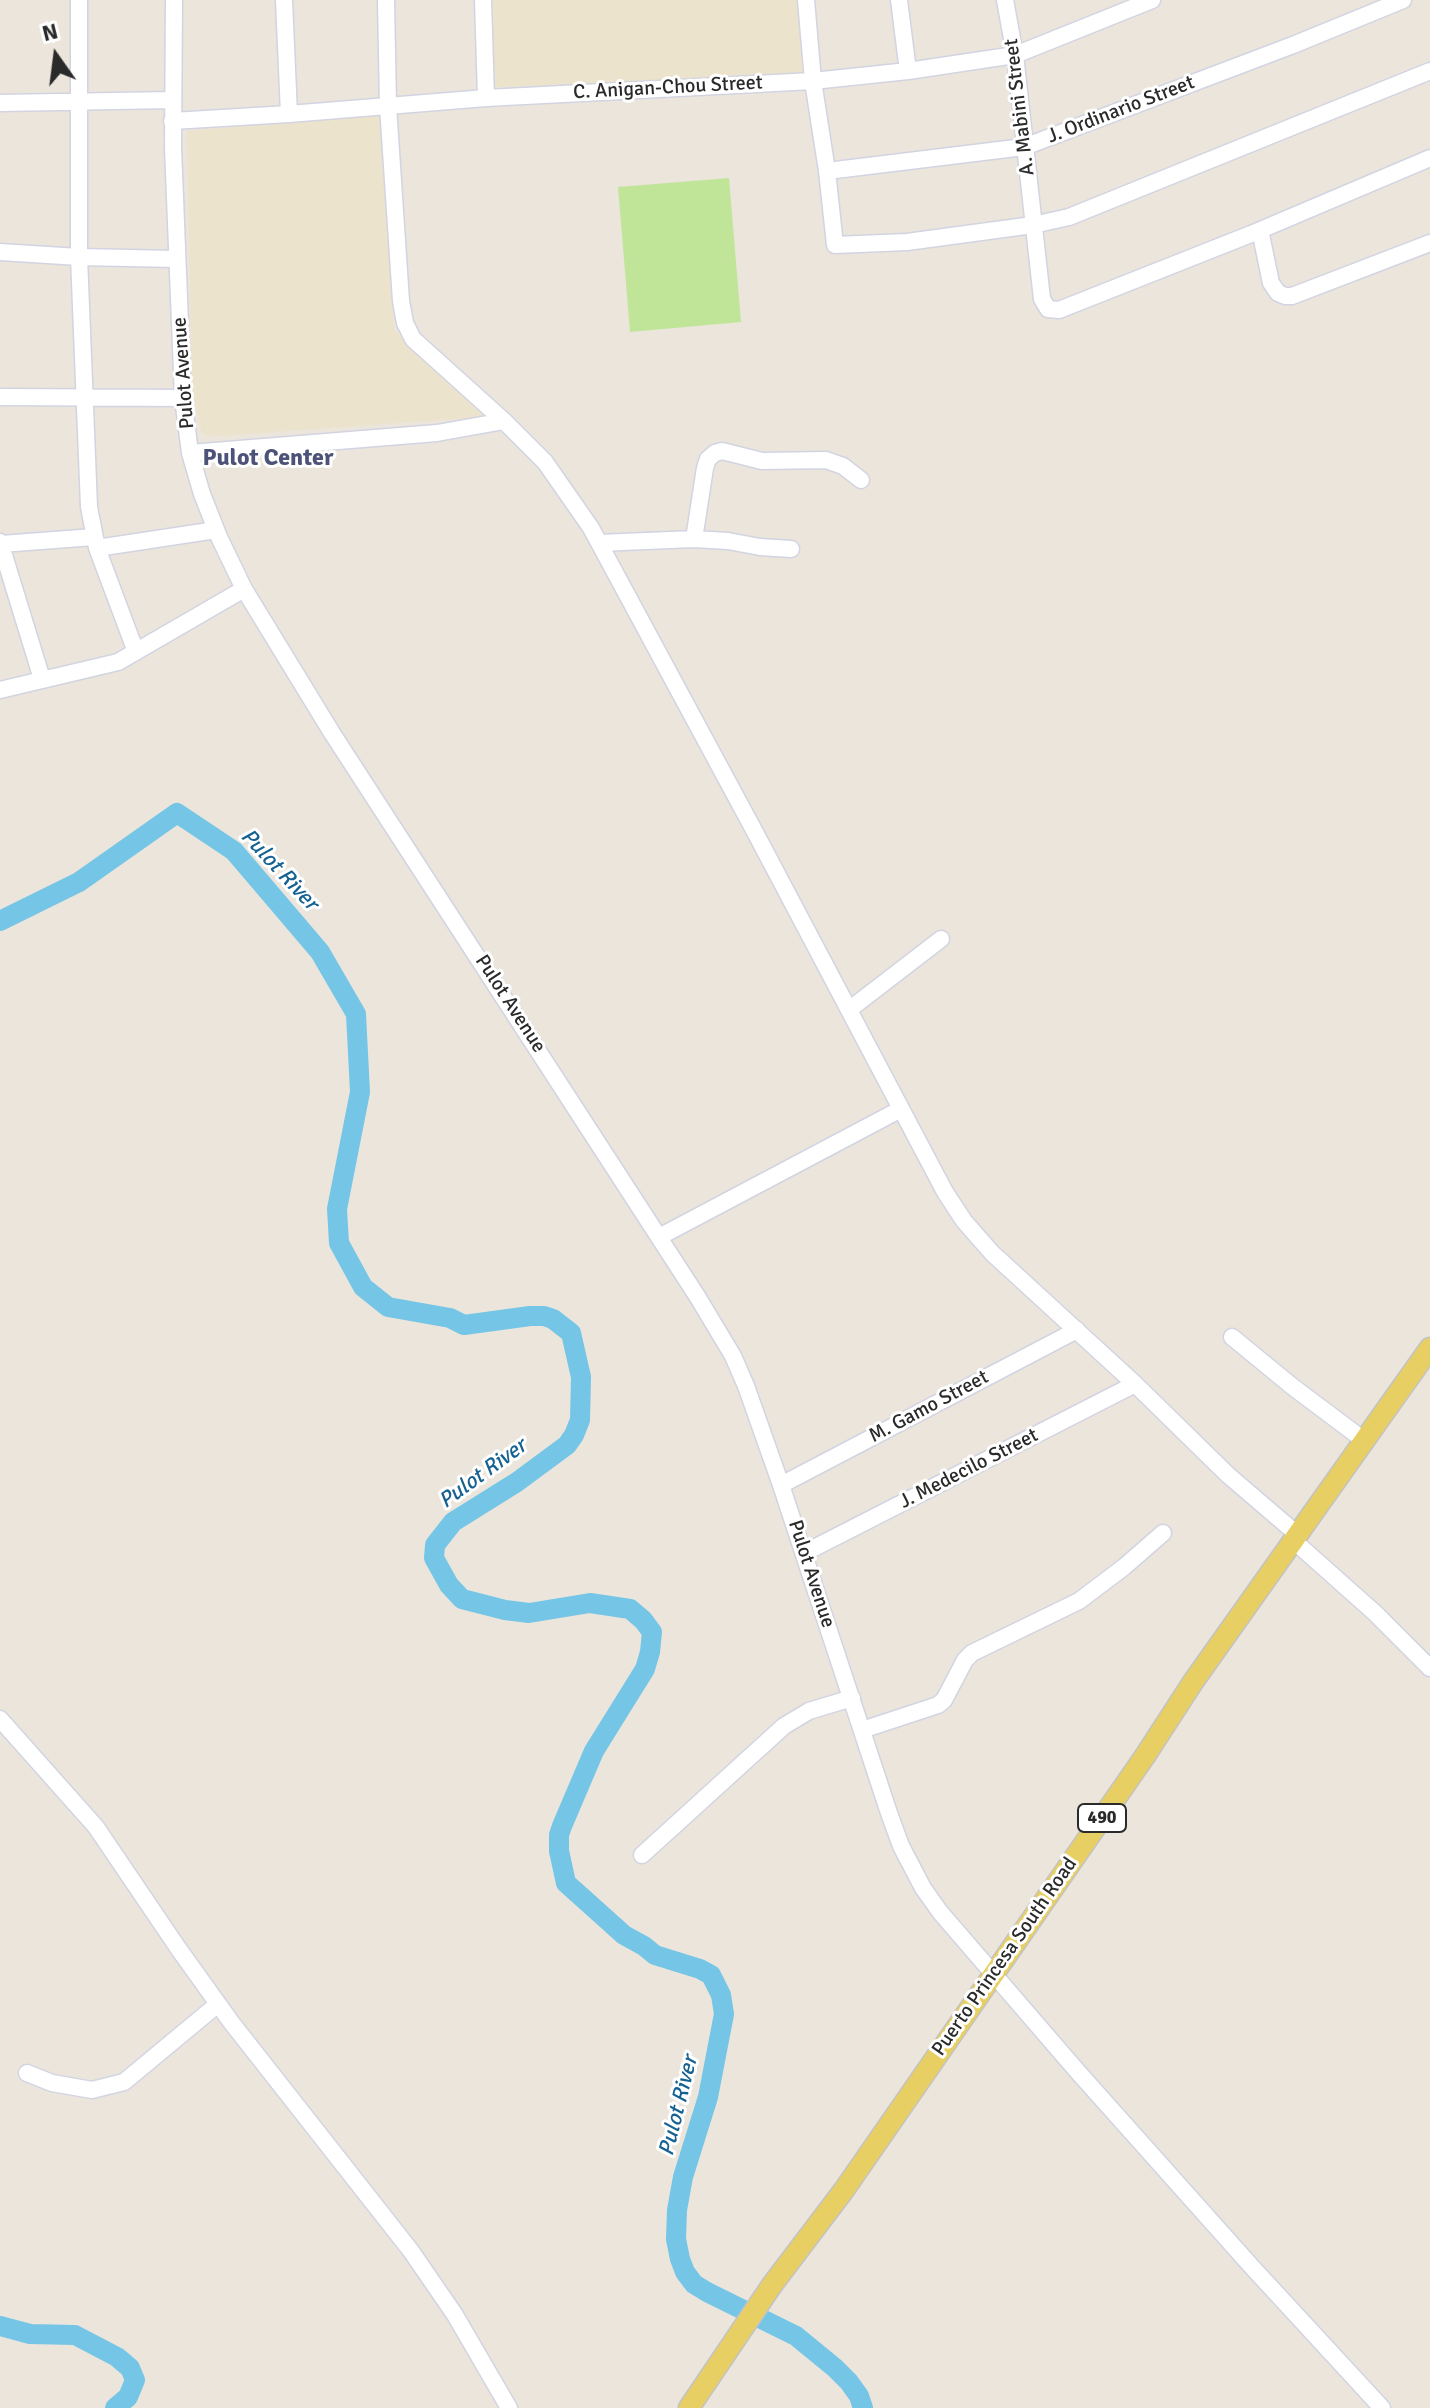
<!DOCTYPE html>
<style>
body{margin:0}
#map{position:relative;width:1430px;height:2408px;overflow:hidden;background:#ebe5dc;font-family:Signika,sans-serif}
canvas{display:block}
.north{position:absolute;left:16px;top:16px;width:80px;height:80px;-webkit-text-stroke:6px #fff;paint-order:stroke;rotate:346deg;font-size:22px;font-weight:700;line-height:32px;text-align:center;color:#2a2a2a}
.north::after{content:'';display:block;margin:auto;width:28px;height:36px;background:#2a2a2a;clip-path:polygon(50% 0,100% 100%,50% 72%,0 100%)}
</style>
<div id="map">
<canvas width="1430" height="2408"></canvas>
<div class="north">N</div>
</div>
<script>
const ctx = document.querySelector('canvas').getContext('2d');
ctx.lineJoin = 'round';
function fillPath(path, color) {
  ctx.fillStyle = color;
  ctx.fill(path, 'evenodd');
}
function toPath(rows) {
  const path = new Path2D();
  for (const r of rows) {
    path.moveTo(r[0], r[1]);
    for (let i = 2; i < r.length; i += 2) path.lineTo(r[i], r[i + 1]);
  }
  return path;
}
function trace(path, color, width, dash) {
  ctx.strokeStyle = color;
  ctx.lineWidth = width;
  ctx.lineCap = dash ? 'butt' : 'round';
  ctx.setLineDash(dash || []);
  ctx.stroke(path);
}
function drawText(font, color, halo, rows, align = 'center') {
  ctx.font = font + ' Signika,sans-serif';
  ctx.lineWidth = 6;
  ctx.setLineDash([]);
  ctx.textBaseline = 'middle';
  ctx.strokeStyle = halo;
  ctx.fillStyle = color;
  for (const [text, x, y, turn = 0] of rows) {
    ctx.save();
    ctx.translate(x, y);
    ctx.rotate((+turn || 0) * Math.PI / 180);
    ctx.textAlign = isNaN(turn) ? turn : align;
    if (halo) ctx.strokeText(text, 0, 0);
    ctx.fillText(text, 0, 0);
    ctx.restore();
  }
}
const education = toPath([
 [491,0,797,0,803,76,495,87],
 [381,114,394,330,453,389,490,411,482,417,219,436,202,434,192,390,187,131]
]);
const pitch = toPath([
 [729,178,741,322,630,332,618,187]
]);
const river = toPath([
 [0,921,79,882,177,813,234,851,320,952,356,1014,360,1092,337,1209,339,1243,363,1287,388,1307,450,1318,464,1325,530,1316,544,1316,553,1319,571,1333,581,1377,580,1420,574,1435,567,1445,517,1482,453,1522,435,1545,434,1558,449,1585,462,1599,505,1610,529,1613,590,1603,630,1609,643,1620,652,1632,650,1652,645,1669,594,1751,562,1826,559,1835,559,1851,566,1883,624,1935,644,1946,655,1955,700,1969,711,1975,721,1995,724,2014,708,2097,683,2177,677,2210,676,2239,680,2259,685,2272,694,2284,707,2292,796,2336,835,2368,849,2382,859,2396,863,2408],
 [0,2326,30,2334,75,2335,117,2357,130,2368,135,2380,128,2397,115,2408]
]);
const minor = toPath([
 [79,0,79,257,89,507,97,548,136,652],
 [174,0,173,148,183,398,190,453,202,494,219,537,244,589,332,733,697,1296,733,1356,746,1386,781,1485,889,1813,901,1846,923,1888,940,1912,1078,2072,1252,2267,1382,2408],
 [284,0,289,114],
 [386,0,388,106,401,301,405,323,413,339,504,421,545,462,591,528,756,834,945,1192,964,1221,992,1253,1135,1384,1228,1475,1298,1535],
 [483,0,486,98],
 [806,0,813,81,827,171,835,245,907,242,1033,225,1069,217,1430,71],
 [899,0,908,71],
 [1005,0,1015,55,1042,299,1048,309,1059,310,1251,234,1430,158],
 [0,103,172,100],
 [172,121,289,114,486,98,813,81,908,71,1015,55,1152,0],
 [827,171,1024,147,1293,45,1403,0],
 [1260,230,1271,283,1278,293,1285,296,1292,296,1430,243],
 [0,252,79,257,177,259],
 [0,397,183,398],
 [190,453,437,433,504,421],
 [694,539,705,468,708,459,715,453,722,451,762,461,826,460,843,466,861,480],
 [0,542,42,679],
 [599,543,694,539,728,541,760,547,791,549],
 [1,544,94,537],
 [97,548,216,530],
 [0,690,118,662,244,589],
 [850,1009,941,939],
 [659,1237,901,1109],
 [1232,1337,1293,1387,1365,1441],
 [781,1485,1077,1330],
 [1294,1541,1375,1613,1430,1668],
 [804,1553,1135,1384],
 [0,1719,96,1827,178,1948,231,2022,411,2251,455,2315,509,2408],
 [862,1730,938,1705,944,1700,965,1660,972,1653,1079,1601,1124,1567,1163,1533],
 [642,1855,784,1726,809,1711,852,1698],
 [27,2073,52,2083,92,2090,124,2082,218,2004]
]);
const major = toPath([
 [689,2408,772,2285,844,2190,1145,1756,1193,1682,1430,1348]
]);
const shields = [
 [1102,1818,48]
];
const shieldNames = [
 ["490",1102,1818]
];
const streetNames = [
 ["C. Anigan-Chou Street",668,88,-3],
 ["A. Mabini Street",1020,107,-97],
 ["J. Ordinario Street",1121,110,-21],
 ["Pulot Avenue",184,373,-94],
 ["Pulot Avenue",510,1004,57],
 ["M. Gamo Street",929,1407,-28],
 ["J. Medecilo Street",969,1469,-27],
 ["Pulot Avenue",811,1574,72],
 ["Puerto Princesa South Road",1005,1957,-55]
];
const waterNames = [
 ["Pulot River",279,870,47],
 ["Pulot River",483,1474,-36],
 ["Pulot River",679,2106,-76]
];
const quarterNames = [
 ["Pulot Center",268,459]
];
fillPath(education, '#ece3cc');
fillPath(pitch, '#c1e598');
trace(river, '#75c5e7', 20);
trace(minor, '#d2d4e2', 19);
trace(major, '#c3c3c3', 23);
trace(minor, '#fff', 16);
trace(major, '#e8cf64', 20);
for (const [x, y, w] of shields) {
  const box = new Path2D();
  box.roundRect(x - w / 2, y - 14, w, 28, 6);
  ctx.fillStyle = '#fff';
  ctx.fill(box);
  trace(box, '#2a2a2a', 2);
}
drawText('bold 18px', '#2a2a2a', null, shieldNames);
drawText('20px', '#2a2a2a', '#fff', streetNames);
drawText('italic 22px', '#156292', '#fff', waterNames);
drawText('bold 24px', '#4d5378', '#fff', quarterNames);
</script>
